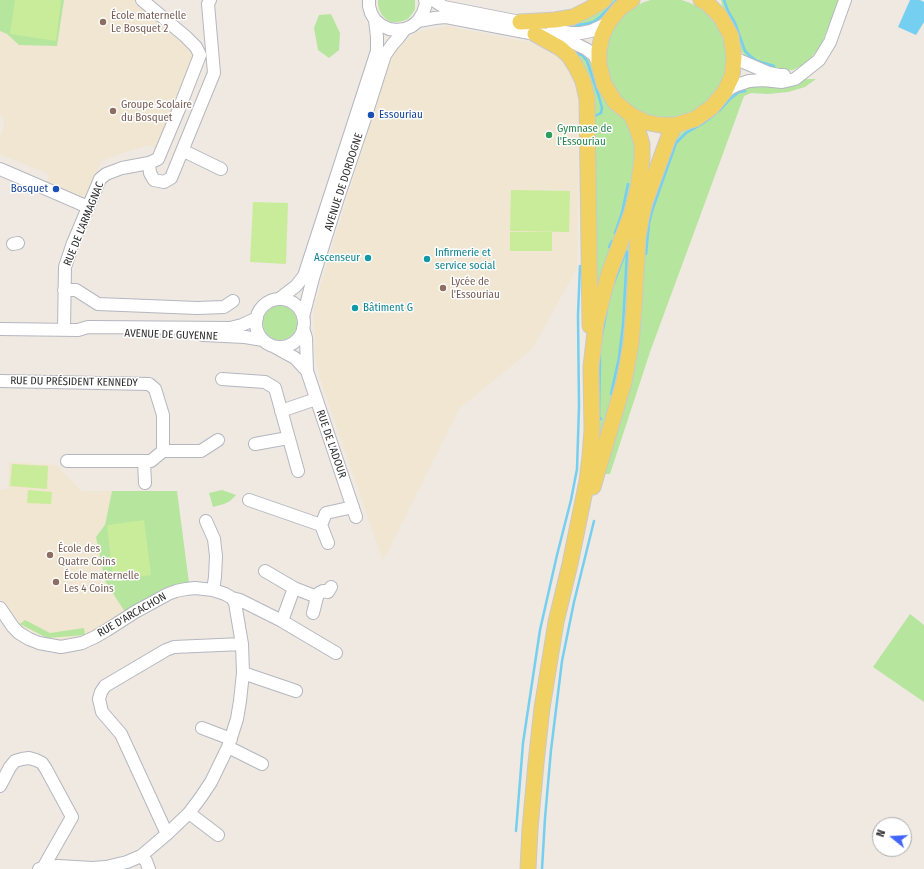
<!DOCTYPE html>
<meta charset="utf-8">
<style>
body{margin:0}
#map{position:relative;width:924px;height:869px;overflow:hidden;background:#efe9e1;font-family:"Fira Sans Condensed",sans-serif}
canvas{display:block}
.north{position:absolute;left:872px;top:817px;width:40px;height:40px;box-sizing:border-box;background:#fff;border:1px solid #ababab;border-radius:50%;rotate:288deg;font-size:11px;font-weight:700;line-height:16px;text-align:center;color:#2e2e2e}
.north::after{content:'';display:block;margin:auto;width:14px;height:18px;background:#4264fb;clip-path:polygon(50% 0,100% 100%,50% 72%,0 100%)}
</style>
<div id="map">
<canvas width="924" height="869"></canvas>
<div class="north">N</div>
</div>
<script>
const ctx = document.querySelector('canvas').getContext('2d');
ctx.lineJoin = 'round';
function fillPath(path, color) {
  ctx.fillStyle = color;
  ctx.fill(path, 'evenodd');
}
function toPath(rows) {
  const path = new Path2D();
  for (const r of rows) {
    if (r.length === 3) {
      path.moveTo(r[0] + r[2], r[1]);
      path.arc(r[0], r[1], r[2], 0, 2 * Math.PI);
      continue;
    }
    path.moveTo(r[0], r[1]);
    for (let i = 2; i < r.length; i += 2) path.lineTo(r[i], r[i + 1]);
  }
  return path;
}
function trace(path, color, width, dash) {
  ctx.strokeStyle = color;
  ctx.lineWidth = width;
  ctx.lineCap = dash ? 'butt' : 'round';
  ctx.setLineDash(dash || []);
  ctx.stroke(path);
}
function drawText(font, color, halo, rows, align = 'center') {
  ctx.font = font + ' "Fira Sans Condensed",sans-serif';
  ctx.lineWidth = 3;
  ctx.setLineDash([]);
  ctx.textBaseline = 'middle';
  ctx.strokeStyle = halo;
  ctx.fillStyle = color;
  for (const [text, x, y, turn = 0] of rows) {
    ctx.save();
    ctx.translate(x, y);
    ctx.rotate((+turn || 0) * Math.PI / 180);
    ctx.textAlign = isNaN(turn) ? turn : align;
    if (halo) ctx.strokeText(text, 0, 0);
    ctx.fillText(text, 0, 0);
    ctx.restore();
  }
}
const education = toPath([
 [64,0,135,0,191,48,194,53,193,59,156,149,148,145,102,160,87,194,82,196,47,182,49,174,0,154,0,138,4,126,3,118,0,114,0,31,7,34,19,45,57,46],
 [446,26,533,43,547,48,567,66,576,81,580,101,577,268,533,348,459,409,383,561,319,375,315,355,314,307,387,68,397,47,417,32],
 [9,462,57,465,81,491,112,491,105,525,105,581,125,612,88,634,66,639,47,638,22,627,0,598,0,490,8,488]
]);
const green = toPath([
 [666,58,60],
 [0,0,64,0,57,46,19,45,7,34,0,31],
 [378,0,415,0,415,9,412,14,408,19,403,21,397,22,391,22,386,19,382,15,379,9,378,4],
 [611,0,622,0,603,19,581,29,548,25],
 [721,0,839,0,821,45,810,59,801,66,793,70,781,71,770,68,745,56,741,50,734,28,722,5],
 [331,14,340,33,339,50,329,58,318,50,314,28,319,15],
 [570,45,591,60,631,125,639,145,630,207,595,316,589,92],
 [803,79,816,79,805,87,788,92,768,94,751,93,744,96,717,170,650,352,610,474,602,474,647,217,675,138,681,133,718,111,735,92,747,85],
 [635,217,626,343,600,458,594,446,600,320],
 [280,323,17],
 [222,490,236,495,230,501,224,504,213,507,209,493],
 [112,491,177,491,189,583,164,588,125,612,105,581,96,537,105,525],
 [910,614,924,625,924,702,873,667],
 [25,620,50,633,84,628,85,635,47,638,20,624]
]);
const pitch = toPath([
 [15,0,61,0,56,41,10,34],
 [511,190,570,191,569,232,510,231],
 [253,202,288,203,286,264,250,262],
 [510,232,552,232,552,251,510,251],
 [12,464,48,466,47,489,10,486],
 [28,490,52,492,51,504,27,503],
 [144,520,151,575,113,580,107,525]
]);
const water = toPath([
 [910,0,920,0,924,2,924,22,916,35,898,27]
]);
const stream = toPath([
 [724,0,728,11,735,23,745,51,749,55,757,61,774,66],
 [576,25,585,24,593,22,600,17,617,0],
 [576,53,582,55,587,61,599,97,602,108,601,113,595,116],
 [615,233,622,213,628,184],
 [609,247,612,241],
 [646,254,649,223,653,208,676,143,686,133,702,124,720,110,730,99,739,92,745,91],
 [613,285,626,251],
 [602,335,607,309],
 [600,356,599,417,601,419],
 [611,394,619,358,623,325,627,252],
 [516,831,523,743,540,630,557,555,571,500,577,469,579,407,578,315,580,266],
 [542,869,545,818,551,750,562,661,574,602,594,521]
]);
const minor = toPath([
 [369,0,369,6,371,13,375,20,381,25,389,29,396,30,405,29,412,26,418,21,423,13,426,4,425,0],
 [433,0,444,7,520,22,527,24],
 [418,21,435,18,446,17,535,34,550,35,574,43,586,49,594,55,599,64],
 [553,30,570,33,581,33,591,31,608,23],
 [734,58,769,73,779,75,784,75],
 [725,91,737,85,749,81,763,80,782,82,795,79,819,60,830,42,845,0],
 [182,152,188,153,221,169],
 [149,163,150,173,154,180,164,182,171,178,214,73,208,4,210,0],
 [0,169,88,207],
 [13,244,18,243],
 [64,290,76,290,98,304,197,308,224,307,233,301],
 [279,299,296,286,304,276,377,51,377,37,375,20],
 [280,323,24],
 [303,317,313,278,338,198,365,118,385,55,392,45,399,37,405,29],
 [303,328,306,338,307,371,356,517],
 [0,329,78,330,88,327,230,328,242,325,257,318],
 [64,329,65,267,73,243,100,179,106,174,122,168,149,163,158,159,179,109,200,55,196,47,185,36,142,0],
 [203,335,245,337,263,340],
 [275,347,295,358,307,371],
 [222,379,265,382,275,388,298,471],
 [0,381,149,384,155,389,163,415,163,451,151,461,67,461],
 [281,411,316,399],
 [255,444,288,438],
 [163,451,201,451,218,440],
 [144,461,145,483],
 [249,500,321,525,326,513,353,507],
 [206,521,214,539,216,556,215,577,213,590],
 [321,525,328,543],
 [265,571,294,588,317,597,313,613],
 [317,597,319,593,323,591,328,592,331,587],
 [0,608,13,627,19,633,29,639,39,643,61,647,82,643,95,637,107,630,135,612,168,594,176,591,186,589,195,588,213,590,225,594,232,598,240,600,282,621,336,653],
 [282,621,294,588],
 [243,673,296,691],
 [202,728,231,739],
 [228,747,262,764],
 [0,786,10,767,15,761,22,759,29,758,36,760,42,763,46,769,72,817,43,868],
 [189,813,218,835],
 [167,834,121,734,102,712,99,699,101,692,105,686,166,650,174,647,242,644],
 [141,856,146,861,149,869],
 [39,869,43,868,58,866,92,868,106,867,127,862,141,856,167,834,189,813,201,797,211,782,228,747,237,719,240,701,243,673,242,644,235,603,232,598]
]);
const major = toPath([
 [632,0,620,8,608,23,602,36,599,50,599,64,604,84,615,102,631,115,645,122,660,125,676,125,695,119,712,107,725,91,732,76,734,58,731,36,720,16,707,3,701,0],
 [520,22,555,20,573,17,589,9,604,0],
 [535,34,560,48,569,56,576,67,583,81,587,99,590,326],
 [593,487,624,382,631,344,634,308,638,237,641,219,645,202,658,166,669,136,676,125],
 [528,869,530,829,536,763,542,708,556,622,570,564,587,481,590,456,592,430,591,367,596,323,603,295,609,273,631,215,638,189,642,158,642,144,637,128,631,115]
]);
const markers = [
 [103,22,4,"#8d6e63"],
 [113,111,4,"#8d6e63"],
 [371,115,4,"#1a4fb4"],
 [549,135,4,"#2e9e5b"],
 [56,189,4,"#1a4fb4"],
 [368,258,4,"#0f9aa8"],
 [427,259,4,"#0f9aa8"],
 [443,288,4,"#8d6e63"],
 [355,308,4,"#0f9aa8"],
 [50,555,4,"#8d6e63"],
 [56,582,4,"#8d6e63"]
];
const educationNames = [
 ["École maternelle",111,16],
 ["Le Bosquet 2",111,29],
 ["Groupe Scolaire",121,105],
 ["du Bosquet",121,118],
 ["Lycée de",451,282],
 ["l'Essouriau",451,295],
 ["École des",58,549],
 ["Quatre Coins",58,562],
 ["École maternelle",64,576],
 ["Les 4 Coins",64,589]
];
const transitNames = [
 ["Essouriau",379,115],
 ["Bosquet",48,189,"right"]
];
const leisureNames = [
 ["Gymnase de",557,129],
 ["l'Essouriau",557,142]
];
const streetNames = [
 ["AVENUE DE DORDOGNE",344,182,-72],
 ["RUE DE L'ARMAGNAC",84,224,-68],
 ["AVENUE DE GUYENNE",171,335,2],
 ["RUE DU PRÉSIDENT KENNEDY",74,382,1],
 ["RUE DE L'ADOUR",331,444,71],
 ["RUE D'ARCACHON",132,615,-30]
];
const cultureNames = [
 ["Infirmerie et",435,253],
 ["service social",435,266],
 ["Ascenseur",360,258,"right"],
 ["Bâtiment G",363,308]
];
fillPath(education, '#f0e6d1');
fillPath(green, '#b6e59e');
fillPath(pitch, '#c9ec9a');
fillPath(water, '#75cff0');
trace(stream, '#75cff0', 2.5);
trace(minor, '#b4b7c1', 14);
trace(major, '#c9c9c9', 17);
trace(minor, '#fff', 12);
trace(major, '#f2d163', 15);
for (const [x, y, r, color] of markers) {
  const dot = new Path2D();
  dot.arc(x, y, r, 0, 2 * Math.PI);
  ctx.fillStyle = color;
  ctx.fill(dot);
  trace(dot, '#fff', 1.5);
}
drawText('11px', '#785e54', '#fff', educationNames, 'left');
drawText('11px', '#164399', '#fff', transitNames, 'left');
drawText('11px', '#27864d', '#fff', leisureNames, 'left');
drawText('11px', '#2e2e2e', '#fff', streetNames);
drawText('11px', '#0d838f', '#fff', cultureNames, 'left');
</script>
